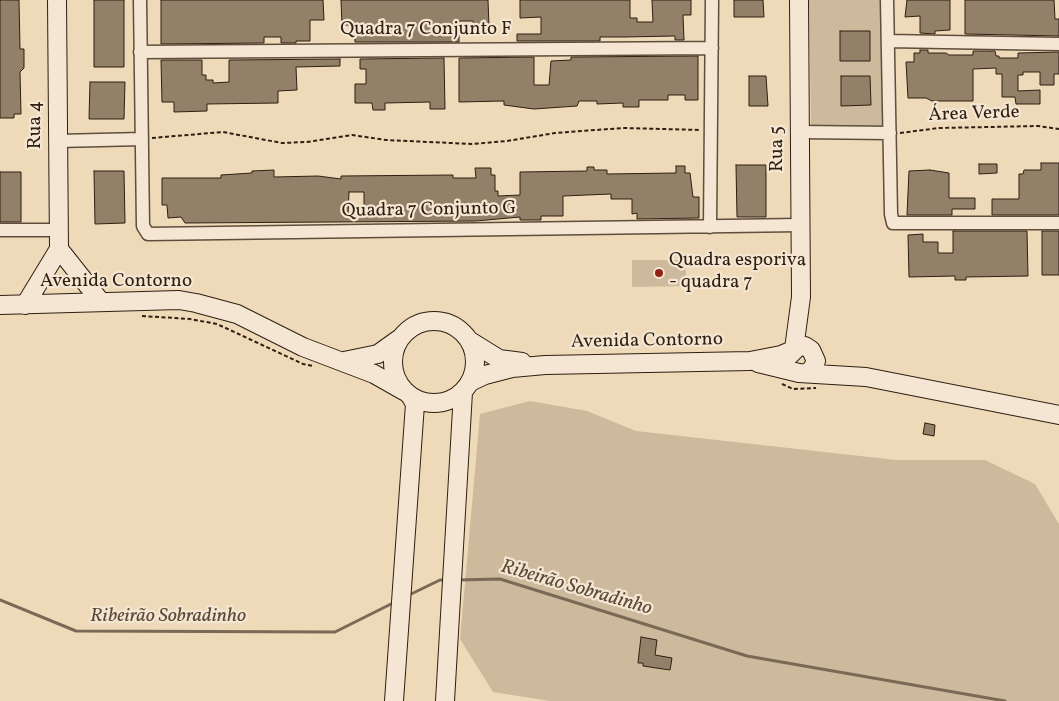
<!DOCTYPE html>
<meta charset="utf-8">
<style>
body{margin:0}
canvas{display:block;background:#eed9b9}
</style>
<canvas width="1059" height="701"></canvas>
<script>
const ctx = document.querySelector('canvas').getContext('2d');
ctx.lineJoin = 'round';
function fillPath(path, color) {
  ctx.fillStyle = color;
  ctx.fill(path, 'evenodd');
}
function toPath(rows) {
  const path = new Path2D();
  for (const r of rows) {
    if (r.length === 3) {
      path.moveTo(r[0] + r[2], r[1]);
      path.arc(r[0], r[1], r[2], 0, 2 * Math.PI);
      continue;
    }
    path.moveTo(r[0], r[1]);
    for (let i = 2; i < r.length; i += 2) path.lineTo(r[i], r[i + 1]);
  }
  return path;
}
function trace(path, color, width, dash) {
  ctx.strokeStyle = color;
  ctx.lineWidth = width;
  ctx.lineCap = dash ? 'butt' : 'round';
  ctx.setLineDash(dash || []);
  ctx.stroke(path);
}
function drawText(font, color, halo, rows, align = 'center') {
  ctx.font = font + ' Vollkorn,serif';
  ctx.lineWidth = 4.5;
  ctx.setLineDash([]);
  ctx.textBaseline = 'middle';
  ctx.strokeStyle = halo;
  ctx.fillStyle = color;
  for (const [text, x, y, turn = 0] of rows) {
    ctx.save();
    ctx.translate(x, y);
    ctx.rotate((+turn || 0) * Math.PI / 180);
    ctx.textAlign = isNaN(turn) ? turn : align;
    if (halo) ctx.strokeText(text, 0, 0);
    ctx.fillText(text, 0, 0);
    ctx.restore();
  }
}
const green = toPath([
 [809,0,882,0,884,126,811,126],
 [632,260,686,260,686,286,632,287],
 [530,401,587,411,636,431,896,460,985,460,1035,484,1059,524,1059,701,550,701,493,692,460,639,480,414]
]);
const stream = toPath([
 [458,580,500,579,747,656,1005,701],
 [407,596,440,580,447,580],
 [0,600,76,631,335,632,395,602]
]);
const building = toPath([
 [0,0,19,0,20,49,24,49,24,68,20,72,21,114,14,114,14,118,0,118,0,0],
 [94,0,124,0,124,67,94,67,94,0],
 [161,0,323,0,324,20,310,20,310,41,296,41,296,43,281,43,281,37,264,37,264,43,161,44,161,0],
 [341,0,488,0,489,26,474,26,473,21,459,21,459,42,355,42,354,25,342,25,341,0],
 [520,0,630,0,630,18,637,18,637,22,653,22,652,0,691,0,691,15,683,15,684,40,675,40,675,36,624,37,600,37,600,41,517,41,517,34,541,34,541,17,520,18,520,0],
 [734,0,763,0,764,17,734,17,734,0],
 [907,0,950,0,950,30,935,31,935,34,920,33,920,16,905,17,907,0],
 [965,0,1054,0,1055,19,1059,19,1059,36,965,34,965,0],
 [840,31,870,31,870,61,840,61,840,31],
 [920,50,928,50,928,53,946,53,949,55,973,55,973,51,995,51,996,56,999,56,999,58,1018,58,1018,53,1059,52,1059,74,1054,74,1054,85,1040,85,1040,72,1023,72,1023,75,1018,75,1018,91,1040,90,1040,104,1016,104,1015,97,1002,97,1002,74,996,74,996,68,973,69,973,101,932,101,926,98,908,98,906,62,914,62,914,53,920,53,920,50],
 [698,56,698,100,685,100,685,95,668,95,668,100,639,100,639,107,623,107,623,103,597,104,597,101,579,101,577,106,534,109,504,105,504,101,459,102,459,58,534,57,534,85,549,85,551,61,571,60,571,57,698,56],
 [444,58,445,109,430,109,430,102,385,103,385,110,373,110,372,103,355,103,355,84,366,84,366,69,360,69,360,59,444,58],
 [340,59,340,66,296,67,297,90,278,91,278,103,207,104,207,111,174,112,174,102,162,102,161,60,202,60,202,75,206,75,206,80,213,80,213,83,229,82,229,60,340,59],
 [749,76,766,76,768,106,749,106,749,76],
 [841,76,870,76,871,105,841,106,841,76],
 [90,82,125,82,124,119,89,119,90,82],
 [1041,163,1059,163,1059,215,992,215,992,199,1019,199,1019,174,1023,174,1024,170,1041,170,1041,163],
 [979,164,997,164,997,173,979,174,979,164],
 [736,165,766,165,766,217,737,217,736,165],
 [676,166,685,166,685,173,690,173,693,197,699,197,699,218,637,219,637,213,632,214,632,199,611,199,611,194,563,196,563,216,541,216,541,220,520,220,520,217,476,221,185,223,181,217,168,218,167,205,162,205,162,178,221,178,221,175,252,173,252,171,274,170,274,177,318,176,341,179,341,176,453,175,453,178,476,178,475,168,491,168,491,175,495,175,495,191,498,191,498,196,520,195,520,172,587,171,587,167,594,167,594,170,607,170,607,174,676,173,676,166],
 [349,192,364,192,364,214,348,214,349,192],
 [930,170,949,173,949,198,975,198,975,209,952,209,952,215,907,215,909,171,930,170],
 [94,171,124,171,125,223,95,224,94,171],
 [0,172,21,172,21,222,0,222,0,172],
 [953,231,1027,231,1028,276,966,277,966,280,955,280,955,276,909,277,908,235,923,234,923,242,938,242,938,253,953,253,953,231],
 [1042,231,1059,231,1059,275,1042,275,1042,231],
 [925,423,935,425,934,436,923,434,925,423],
 [641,637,657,640,655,655,672,658,670,670,643,666,643,663,638,663,641,637]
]);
const path = toPath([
 [900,133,939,128,1038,126,1059,129],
 [152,138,223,132,282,143,307,142,352,135,386,140,472,144,507,141,555,133,623,128,701,130],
 [142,316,190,319,217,324,303,364,313,366],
 [782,384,793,389,816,388],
 [429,407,449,406]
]);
const street = toPath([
 [140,0,143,226,148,234,800,225],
 [887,0,891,214,893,223,1059,223],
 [888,41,1059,44],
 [140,52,712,48],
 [800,132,890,133],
 [58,141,142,139],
 [710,227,712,0],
 [0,230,59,230]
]);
const secondary = toPath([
 [59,249,101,302],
 [0,305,179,300,196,303,237,314,303,347,374,374,404,391],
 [25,305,59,249,57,0],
 [434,362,41],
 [470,341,499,359,522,362],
 [794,349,801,297,799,0],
 [789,356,798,347,805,346,811,350,816,361,812,369,808,372],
 [344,361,378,354,399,339],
 [758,363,799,373,866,377,1059,415],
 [470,382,485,375,512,368,545,365,750,361,781,355,793,350],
 [394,701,415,404,411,397],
 [445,701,463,392]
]);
const markers = [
 [659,273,5,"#8f2418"]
];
const streetNames = [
 ["Quadra 7 Conjunto F",426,31],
 ["Área Verde",974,115,-2],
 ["Rua 4",37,125,-90],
 ["Rua 5",779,149,-90],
 ["Quadra 7 Conjunto G",429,211,-1],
 ["Avenida Contorno",116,283],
 ["Avenida Contorno",647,342,-1]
];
const poiNames = [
 ["Quadra esporiva",669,262],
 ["- quadra 7",669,284]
];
const waterNames = [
 ["Ribeirão Sobradinho",576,589,16],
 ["Ribeirão Sobradinho",168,617]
];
fillPath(green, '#cdb99c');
trace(stream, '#7a6954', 3);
fillPath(building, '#928068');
trace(building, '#2e1f11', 1);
trace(street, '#5e4e3b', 15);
trace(secondary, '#2e1f11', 20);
trace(path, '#2e1f11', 2, [4, 2.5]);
trace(street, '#f4e6d2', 12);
trace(secondary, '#f4e6d2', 18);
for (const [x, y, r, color] of markers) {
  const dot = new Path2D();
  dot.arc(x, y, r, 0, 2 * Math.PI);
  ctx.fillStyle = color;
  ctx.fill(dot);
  trace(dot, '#f4e6d2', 2);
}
drawText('19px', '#2e1f11', '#f4e6d2', streetNames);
drawText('19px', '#2e1f11', '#f4e6d2', poiNames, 'left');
drawText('italic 20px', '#5a4a38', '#f4e6d2', waterNames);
</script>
